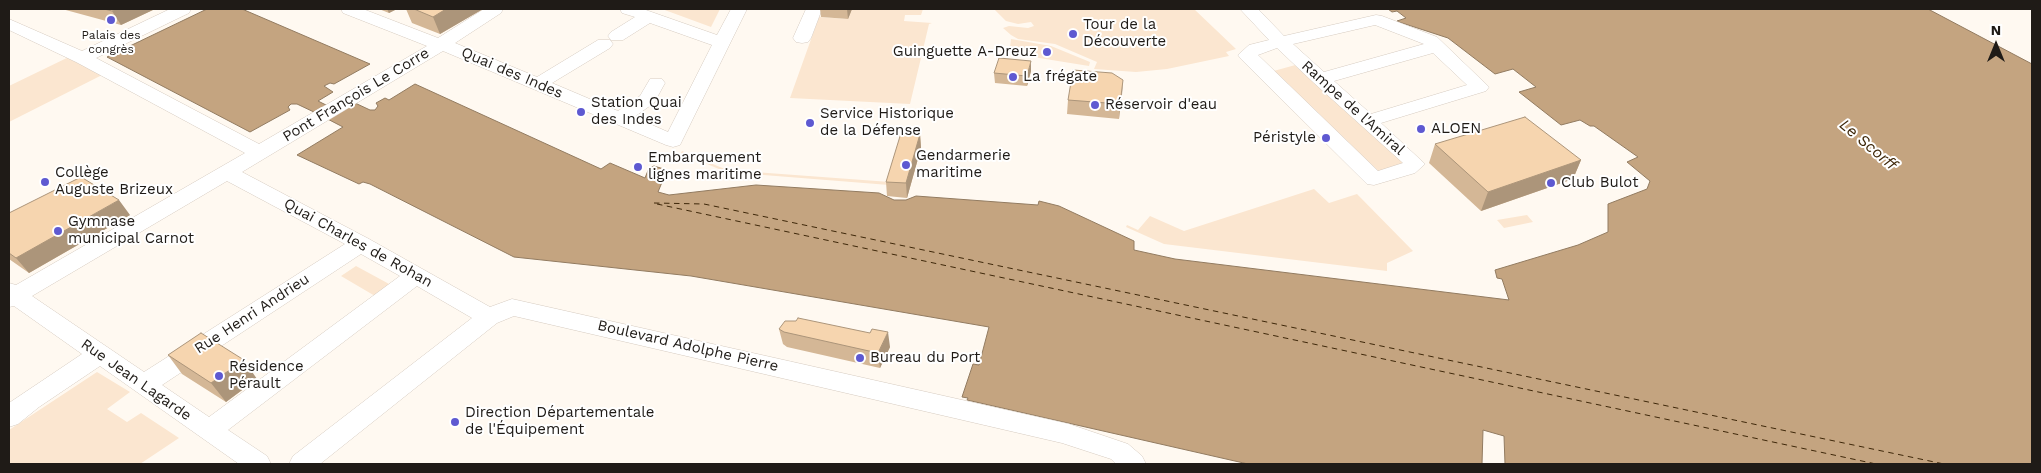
<!DOCTYPE html>
<meta charset="utf-8">
<style>
body{margin:0}
#map{position:relative;width:2041px;height:473px;overflow:hidden;background:#fff9f1;font-family:"Work Sans",sans-serif}
canvas{display:block}
.frame{position:absolute;inset:0;border:10px solid #1f1b17;pointer-events:none}
.north{position:absolute;left:1971px;top:20px;width:50px;height:50px;-webkit-text-stroke:4px #fff;paint-order:stroke;rotate:0deg;font-size:14px;font-weight:700;line-height:20px;text-align:center;color:#1f1b17}
.north::after{content:'';display:block;margin:auto;width:18px;height:22px;background:#1f1b17;clip-path:polygon(50% 0,100% 100%,50% 72%,0 100%)}
</style>
<div id="map">
<canvas width="2041" height="473"></canvas>
<div class="frame"></div>
<div class="north">N</div>
</div>
<script>
const ctx = document.querySelector('canvas').getContext('2d');
ctx.lineJoin = 'round';
function fillPath(path, color) {
  ctx.fillStyle = color;
  ctx.fill(path, 'evenodd');
}
function toPath(rows) {
  const path = new Path2D();
  for (const r of rows) {
    path.moveTo(r[0], r[1]);
    for (let i = 2; i < r.length; i += 2) path.lineTo(r[i], r[i + 1]);
  }
  return path;
}
function trace(path, color, width, dash) {
  ctx.strokeStyle = color;
  ctx.lineWidth = width;
  ctx.lineCap = dash ? 'butt' : 'round';
  ctx.setLineDash(dash || []);
  ctx.stroke(path);
}
function drawText(font, color, halo, rows, align = 'center') {
  ctx.font = font + ' "Work Sans",sans-serif';
  ctx.lineWidth = 4;
  ctx.setLineDash([]);
  ctx.textBaseline = 'middle';
  ctx.strokeStyle = halo;
  ctx.fillStyle = color;
  for (const [text, x, y, turn = 0] of rows) {
    ctx.save();
    ctx.translate(x, y);
    ctx.rotate((+turn || 0) * Math.PI / 180);
    ctx.textAlign = isNaN(turn) ? turn : align;
    if (halo) ctx.strokeText(text, 0, 0);
    ctx.fillText(text, 0, 0);
    ctx.restore();
  }
}
const green = toPath([
 [662,9,720,9,711,27],
 [836,9,923,9,921,15,905,15,904,21,932,23,929,24,925,41,910,104,790,98,819,17,848,19,850,12],
 [994,9,1194,9,1236,49,1226,52,1229,56,1167,69,1136,72,1094,69,1097,62,1055,44,1018,39,1011,35,1003,28,1009,26,1028,28,1034,26,1031,22,1018,24,1006,21],
 [1011,39,1051,46,1090,62,1089,66,1033,57,1010,48],
 [75,54,108,72,9,122,9,86],
 [1299,64,1405,163,1374,173,1270,72],
 [682,151,727,170,890,182,889,185,726,172,681,153],
 [1314,189,1329,203,1357,194,1413,251,1387,263,1387,271,1164,244,1126,227,1127,225,1138,230,1150,216,1184,231],
 [1527,215,1533,222,1504,228,1497,220],
 [356,266,391,285,375,296,341,276],
 [97,372,130,392,107,409,127,422,141,413,179,438,140,464,9,464,9,430]
]);
const water = toPath([
 [207,9,242,9,370,64,334,84,330,83,324,86,333,92,318,101,340,112,355,103,370,110,375,110,378,106,376,103,385,98,389,100,415,84,601,169,610,163,645,178,649,168,654,166,667,170,658,192,669,195,756,185,879,193,894,200,906,200,916,196,1038,205,1039,201,1059,206,1134,241,1134,250,1175,259,1509,300,1502,279,1497,278,1495,270,1578,245,1608,232,1608,204,1647,189,1650,181,1627,162,1638,157,1594,126,1590,126,1580,120,1561,125,1519,92,1536,87,1513,69,1495,74,1448,38,1399,22,1397,21,1406,18,1397,11,1392,12,1388,9,1928,9,2032,64,2032,464,1505,464,1504,436,1483,430,1482,464,1248,464,967,400,968,398,962,397,973,364,979,365,989,327,691,276,514,257,370,184,363,182,359,184,297,155,343,127,316,113,297,104,291,104,288,107,290,110,250,132,107,57,207,9]
]);
const ferry = toPath([
 [654,203,704,204,1944,464],
 [657,204,1876,464]
]);
const minor = toPath([
 [170,9,191,9,189,13,96,58,259,144,427,46,343,13,341,9,363,9,438,38,484,9,503,9,501,13,455,43,537,77,598,40,610,40,613,44,610,48,552,83,618,111,640,96,650,79,662,79,665,83,654,103,634,117,668,132,712,45,650,23,623,40,611,40,608,36,611,32,635,17,622,13,620,9,643,9,717,35,731,9,747,9,680,145,673,147,666,145,443,51,242,172,369,239,490,307,512,299,1069,424,1128,444,1142,456,1146,464,1116,464,1111,459,1062,443,514,316,497,323,320,464,289,464,293,456,472,318,417,286,228,430,267,456,271,464,239,464,100,366,39,407,18,424,9,427,9,403,82,354,14,306,9,307,9,283,16,285,245,153,76,62,9,30,9,19,82,51,170,9],
 [227,181,345,244,144,372,32,296,227,181],
 [361,254,400,276,209,417,162,385,361,254],
 [806,9,822,9,811,38,808,42,802,43,796,42,793,38,806,9],
 [1240,9,1258,9,1284,36,1376,15,1382,16,1437,37,1489,87,1486,91,1381,123,1425,164,1415,173,1374,185,1367,184,1241,59,1238,55,1249,45,1269,40,1240,9],
 [1375,25,1424,44,1324,72,1293,44,1375,25],
 [1277,48,1314,83,1403,163,1378,171,1258,55,1277,48],
 [1433,53,1467,85,1371,114,1334,81,1433,53]
]);
const wall = toPath([
 [62,9,155,9,121,25],
 [379,9,397,9,389,13],
 [406,9,483,9,440,34,412,23],
 [820,9,852,9,848,19,821,17],
 [1031,71,1027,86,995,83,994,73],
 [1122,95,1119,119,1067,114,1068,100],
 [920,134,921,148,907,198,887,196,886,182],
 [1435,144,1581,160,1573,179,1481,211,1429,163],
 [9,213,130,215,29,273,9,259],
 [779,329,890,347,880,368,787,347,783,344],
 [168,355,257,379,226,402,182,374]
]);
const shadedWall = toPath([
 [116,9,155,9,121,25,112,11],
 [387,9,397,9,389,13],
 [446,9,483,9,440,34,433,17],
 [847,9,852,9,848,19],
 [1031,61,1031,71,1027,86,1027,76],
 [1123,80,1122,95,1119,119,1120,104],
 [920,134,921,148,907,198,906,183],
 [1581,160,1573,179,1481,211,1488,192],
 [119,200,130,215,29,273,16,258],
 [888,332,890,347,880,368,878,353],
 [244,360,257,379,226,402,211,383]
]);
const building = toPath([
 [104,9,116,9,112,11,104,9],
 [414,9,446,9,433,17,414,9],
 [999,58,1031,61,1027,76,994,73,999,58],
 [1073,70,1112,73,1123,80,1120,104,1068,100,1073,70],
 [1525,117,1581,160,1488,192,1435,144,1525,117],
 [901,133,920,134,906,183,886,182,901,133],
 [81,177,119,200,16,258,9,253,9,213,81,177],
 [798,318,870,333,872,329,888,332,878,353,784,332,779,329,785,321,796,321,798,318],
 [201,333,244,360,211,383,168,355,201,333]
]);
const markers = [
 [111,20,5,"#5e59d1"],
 [1073,34,5,"#5e59d1"],
 [1047,52,5,"#5e59d1"],
 [1013,77,5,"#5e59d1"],
 [1095,105,5,"#5e59d1"],
 [581,112,5,"#5e59d1"],
 [810,123,5,"#5e59d1"],
 [1421,129,5,"#5e59d1"],
 [1326,138,5,"#5e59d1"],
 [906,165,5,"#5e59d1"],
 [638,167,5,"#5e59d1"],
 [45,182,5,"#5e59d1"],
 [1551,183,5,"#5e59d1"],
 [58,231,5,"#5e59d1"],
 [860,358,5,"#5e59d1"],
 [219,376,5,"#5e59d1"],
 [455,422,5,"#5e59d1"]
];
const farPoinames = [
 ["Palais des",111,35],
 ["congrès",111,49]
];
const poiNames = [
 ["Tour de la",1083,25],
 ["Découverte",1083,42],
 ["Guinguette A-Dreuz",1037,52,"right"],
 ["La frégate",1023,77],
 ["Station Quai",591,103],
 ["des Indes",591,120],
 ["Réservoir d'eau",1105,105],
 ["Service Historique",820,114],
 ["de la Défense",820,131],
 ["ALOEN",1431,129],
 ["Péristyle",1316,138,"right"],
 ["Gendarmerie",916,156],
 ["maritime",916,173],
 ["Embarquement",648,158],
 ["lignes maritime",648,175],
 ["Collège",55,173],
 ["Auguste Brizeux",55,190],
 ["Club Bulot",1561,183],
 ["Gymnase",68,222],
 ["municipal Carnot",68,239],
 ["Bureau du Port",870,358],
 ["Résidence",229,367],
 ["Pérault",229,384],
 ["Direction Départementale",465,413],
 ["de l'Équipement",465,430]
];
const streetNames = [
 ["Quai des Indes",512,73,23],
 ["Pont François Le Corre",356,95,-31],
 ["Rampe de l'Amiral",1353,108,42],
 ["Quai Charles de Rohan",358,243,29],
 ["Rue Henri Andrieu",252,314,-33],
 ["Boulevard Adolphe Pierre",688,346,13],
 ["Rue Jean Lagarde",136,380,35]
];
const waterNames = [
 ["Le Scorff",1868,145,40]
];
fillPath(green, '#fbe6d0');
fillPath(water, '#c4a480');
trace(water, '#927b60', 1);
trace(ferry, '#3e2709', 1, [5.5, 4.5]);
trace(minor, '#d6cbc0', 1);
fillPath(minor, '#fff');
fillPath(wall, '#d4b796');
fillPath(shadedWall, '#ac957a');
fillPath(building, '#f6d5af');
trace(building, '#ac957a', 1);
for (const [x, y, r, color] of markers) {
  const dot = new Path2D();
  dot.arc(x, y, r, 0, 2 * Math.PI);
  ctx.fillStyle = color;
  ctx.fill(dot);
  trace(dot, '#fff', 2);
}
drawText('12px', '#1f1b17', '#fff', farPoinames);
drawText('15px', '#1f1b17', '#fff', poiNames, 'left');
drawText('15px', '#1f1b17', '#fff', streetNames);
drawText('italic 16px', '#3e2709', '#fff', waterNames);
</script>
